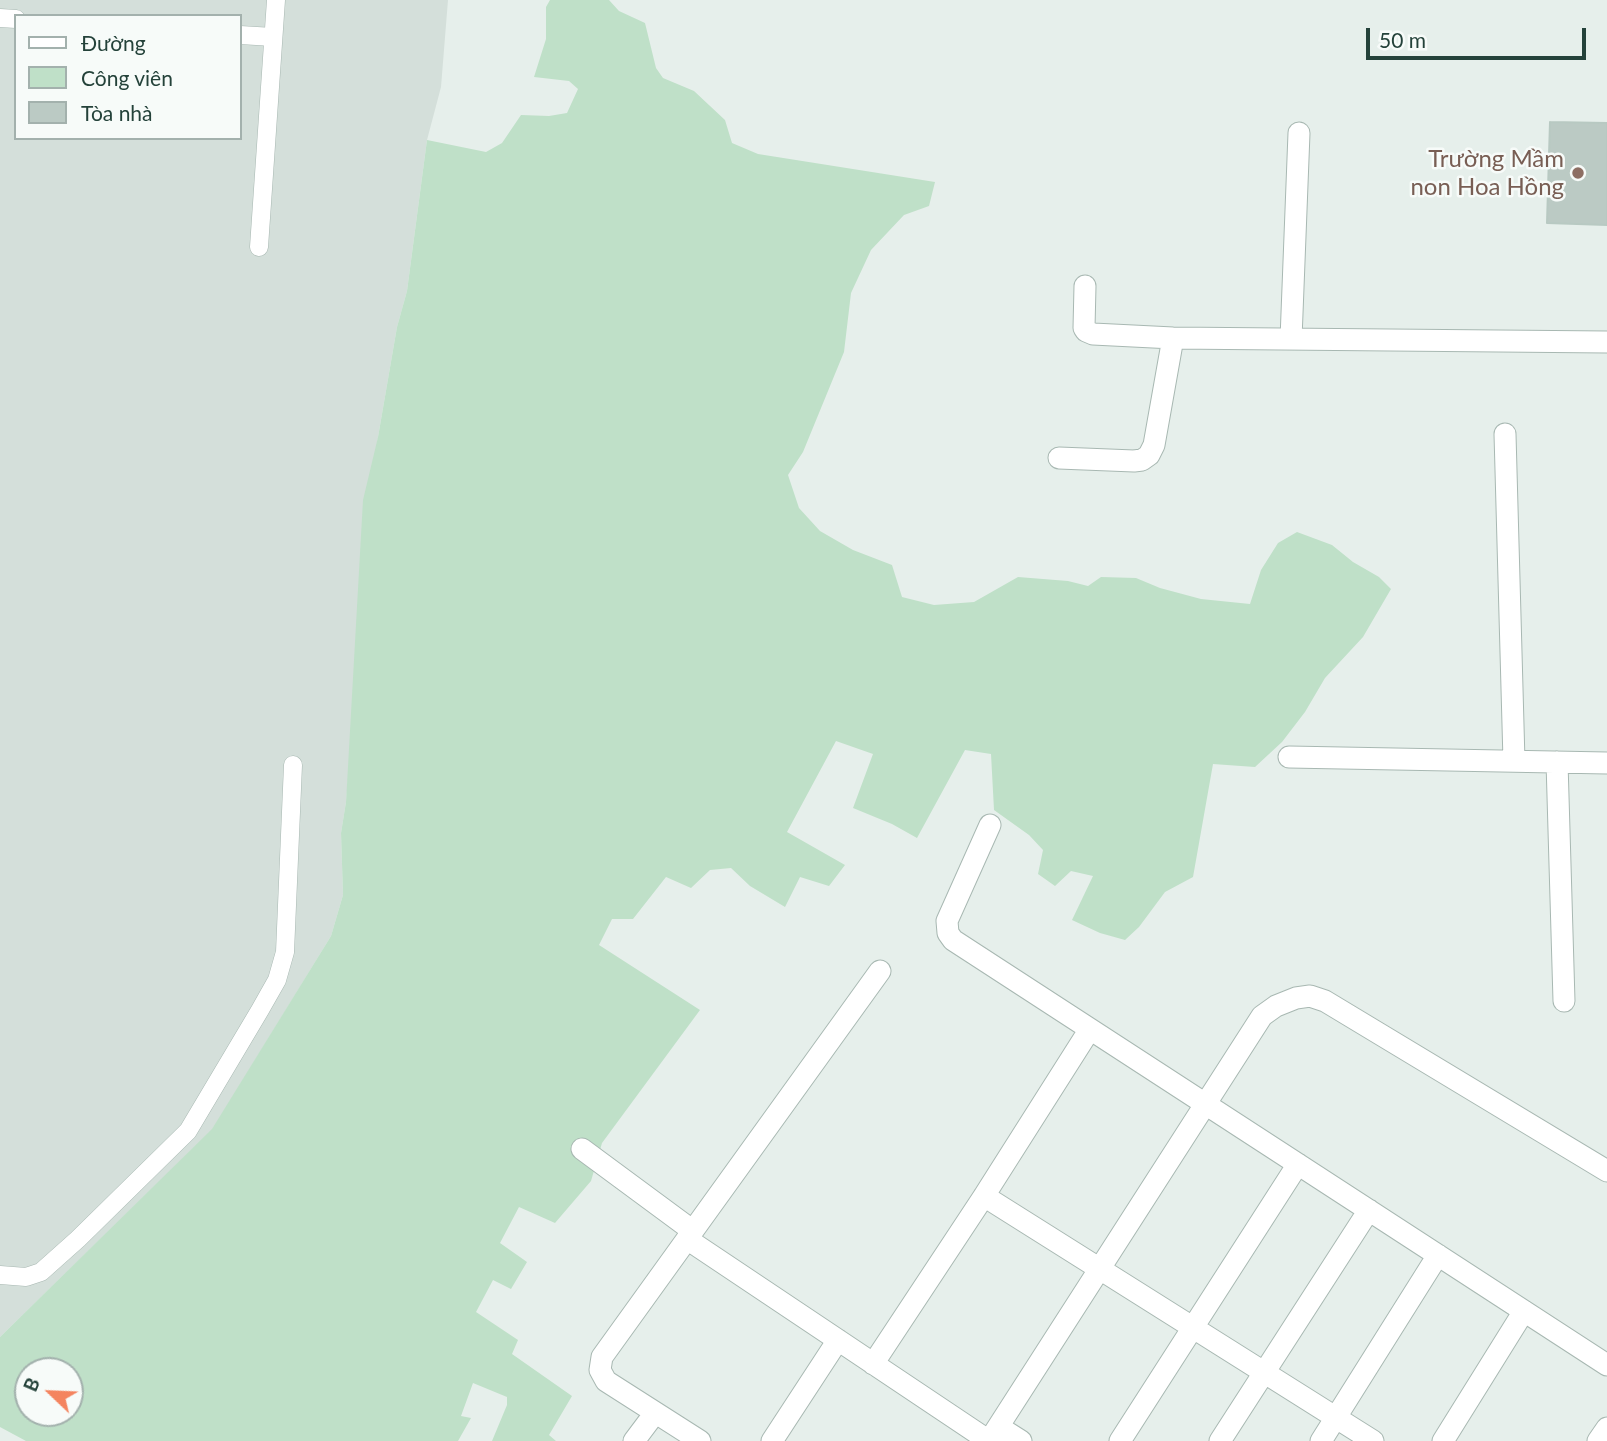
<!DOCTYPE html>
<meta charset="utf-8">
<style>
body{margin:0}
#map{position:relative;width:1607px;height:1441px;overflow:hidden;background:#e6efeb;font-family:Lato,sans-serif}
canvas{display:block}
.legend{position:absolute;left:14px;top:14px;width:228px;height:126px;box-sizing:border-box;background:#f7fbf9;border:2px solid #a3b1ad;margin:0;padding:9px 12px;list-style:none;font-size:21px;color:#24423a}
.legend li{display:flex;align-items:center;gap:14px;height:35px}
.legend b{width:35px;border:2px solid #a3b1ad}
.north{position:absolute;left:14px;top:1357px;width:70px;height:70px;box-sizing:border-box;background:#f7fbf9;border:2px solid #a3b1ad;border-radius:50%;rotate:293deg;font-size:19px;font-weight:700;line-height:28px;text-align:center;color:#24423a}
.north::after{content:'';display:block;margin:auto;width:24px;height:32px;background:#f4845f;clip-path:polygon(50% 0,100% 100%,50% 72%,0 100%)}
.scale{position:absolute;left:1366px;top:28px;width:220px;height:32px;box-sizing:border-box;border:4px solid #24423a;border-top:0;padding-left:9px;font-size:21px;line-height:24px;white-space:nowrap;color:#24423a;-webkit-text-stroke:5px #f7fbf9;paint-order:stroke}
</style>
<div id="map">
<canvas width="1607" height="1441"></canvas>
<ul class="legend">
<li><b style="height:9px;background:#fff"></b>Đường</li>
<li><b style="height:19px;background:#bfe0c8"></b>Công viên</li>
<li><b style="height:19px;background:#bbcac4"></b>Tòa nhà</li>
</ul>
<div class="north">B</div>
<div class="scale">50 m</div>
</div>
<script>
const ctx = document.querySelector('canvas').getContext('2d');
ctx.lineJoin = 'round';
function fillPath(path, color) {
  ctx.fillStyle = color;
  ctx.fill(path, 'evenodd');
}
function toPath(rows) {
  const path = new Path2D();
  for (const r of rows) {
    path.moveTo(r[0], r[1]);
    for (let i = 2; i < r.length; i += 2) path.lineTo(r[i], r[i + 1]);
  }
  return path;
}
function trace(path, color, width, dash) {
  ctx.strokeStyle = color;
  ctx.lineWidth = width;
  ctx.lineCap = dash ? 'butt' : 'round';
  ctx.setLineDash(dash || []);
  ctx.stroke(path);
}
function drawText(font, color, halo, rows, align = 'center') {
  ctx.font = font + ' Lato,sans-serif';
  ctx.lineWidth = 5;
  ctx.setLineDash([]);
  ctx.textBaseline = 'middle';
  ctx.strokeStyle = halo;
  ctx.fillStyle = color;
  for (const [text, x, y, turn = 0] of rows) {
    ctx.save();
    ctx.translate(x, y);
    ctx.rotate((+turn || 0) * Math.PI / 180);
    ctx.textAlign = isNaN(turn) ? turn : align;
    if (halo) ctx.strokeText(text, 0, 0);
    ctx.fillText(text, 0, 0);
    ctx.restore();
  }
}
const built = toPath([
 [0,0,448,0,441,87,427,140,407,291,397,327,378,437,346,802,341,833,343,895,331,936,213,1129,0,1337],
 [16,16,240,16,240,138,16,138]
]);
const green = toPath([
 [550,0,609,0,619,11,645,23,656,68,663,78,694,91,725,120,732,143,758,154,935,182,929,206,904,215,871,250,851,293,844,352,803,452,788,475,799,508,820,531,853,550,892,565,902,597,934,605,974,602,1018,577,1068,581,1088,586,1101,577,1136,578,1160,588,1201,599,1250,604,1261,570,1278,543,1297,532,1332,545,1353,562,1379,577,1391,589,1363,637,1325,678,1305,712,1282,742,1255,767,1213,764,1193,877,1165,892,1139,927,1125,940,1100,933,1072,920,1093,876,1071,871,1055,886,1038,874,1043,850,1029,835,994,810,991,754,965,750,917,838,892,824,853,808,873,754,836,741,787,832,845,865,829,886,800,877,785,907,750,886,731,868,710,870,691,888,666,877,633,919,612,919,599,945,700,1010,602,1143,591,1181,555,1223,519,1207,500,1243,527,1262,511,1289,493,1280,476,1312,518,1340,512,1354,572,1396,549,1435,556,1441,492,1441,507,1405,507,1397,473,1383,461,1416,471,1418,458,1441,26,1441,0,1427,0,1337,212,1129,331,936,343,895,341,833,346,802,363,500,378,437,397,327,407,291,427,140,486,152,502,143,521,115,549,116,567,113,578,89,569,81,534,77,546,39,546,7],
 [28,1371,70,1371,70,1413,28,1413]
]);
const building = toPath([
 [1550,122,1607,123,1607,225,1547,223,1550,122]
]);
const lane = toPath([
 [0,18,16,19],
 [240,35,273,37],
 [259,247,276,0],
 [0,1275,26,1277,41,1272,78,1239,188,1131,260,1010,277,980,285,952,293,765]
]);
const street = toPath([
 [1085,286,1084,328,1086,331,1093,334,1173,338,1607,342],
 [1291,339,1299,133],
 [1505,434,1514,761],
 [1059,458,1134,461,1142,460,1149,455,1154,445,1173,338],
 [1289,757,1607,763],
 [1557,762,1564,1001],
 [990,825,947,921,948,933,953,940,1607,1365],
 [582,1149,693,1231],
 [984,1196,1373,1441],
 [687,1239,989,1441],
 [873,1364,984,1196,1090,1029],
 [999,1427,1021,1441],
 [634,1441,655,1413],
 [700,1441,606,1381,600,1370,602,1357,880,971],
 [772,1441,838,1340],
 [989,1441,1262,1016,1276,1006,1296,998,1310,996,1325,1001,1607,1171],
 [1120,1441,1298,1164],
 [1220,1441,1369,1210],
 [1321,1441,1438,1255],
 [1443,1441,1524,1311],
 [1598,1441,1607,1428]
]);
const markers = [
 [1578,173,7,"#8d6e63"]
];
const educationNames = [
 ["Trường Mầm",1564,159],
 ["non Hoa Hồng",1564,187]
];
fillPath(built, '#d4dfda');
fillPath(green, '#bfe0c8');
fillPath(building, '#bbcac4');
trace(building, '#b8c9c2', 2);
trace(lane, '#a8b8b2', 19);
trace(street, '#a8b8b2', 23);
trace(lane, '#fff', 18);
trace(street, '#fff', 21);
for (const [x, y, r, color] of markers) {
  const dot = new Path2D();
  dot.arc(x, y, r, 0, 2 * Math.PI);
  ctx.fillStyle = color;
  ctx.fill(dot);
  trace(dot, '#f7fbf9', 2.5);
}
drawText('24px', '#785e54', '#f7fbf9', educationNames, 'right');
</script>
